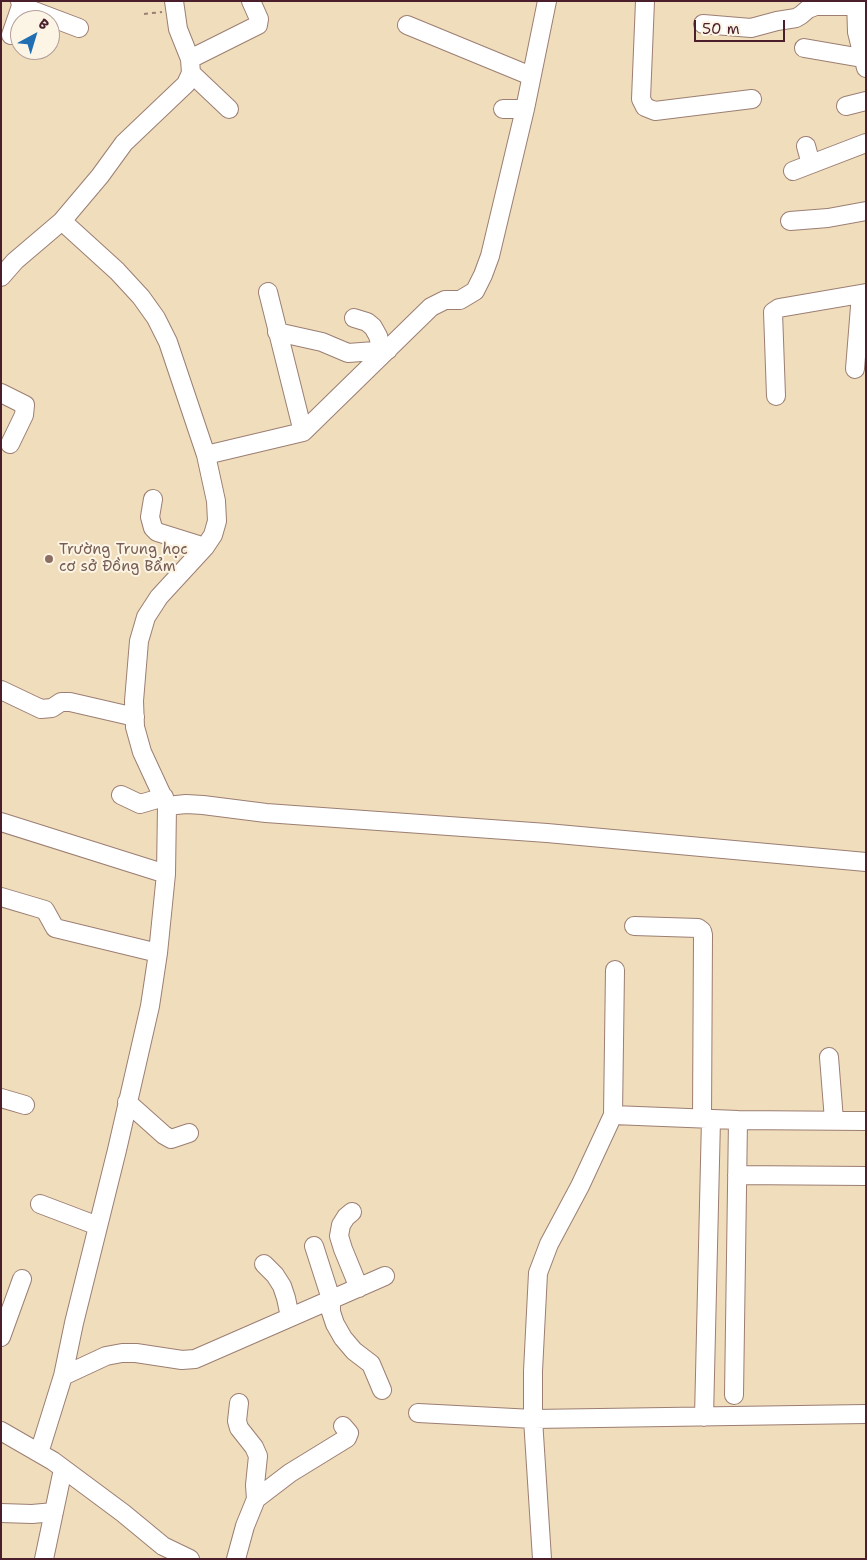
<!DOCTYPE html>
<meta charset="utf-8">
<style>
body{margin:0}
#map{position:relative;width:867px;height:1560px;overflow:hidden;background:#efddbb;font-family:"Shantell Sans",sans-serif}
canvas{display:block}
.frame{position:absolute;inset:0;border:2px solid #4a1f2b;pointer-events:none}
.north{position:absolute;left:10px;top:10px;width:50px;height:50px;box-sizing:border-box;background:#fcf5e5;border:1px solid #b59f9b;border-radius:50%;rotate:39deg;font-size:14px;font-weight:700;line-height:20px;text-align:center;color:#4a1f2b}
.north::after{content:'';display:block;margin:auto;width:18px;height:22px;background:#1f6fb2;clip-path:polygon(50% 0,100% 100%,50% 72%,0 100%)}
.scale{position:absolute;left:694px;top:20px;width:91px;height:22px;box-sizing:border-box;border:2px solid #4a1f2b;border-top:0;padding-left:6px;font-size:15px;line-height:18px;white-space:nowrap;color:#4a1f2b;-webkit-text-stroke:4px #fcf5e5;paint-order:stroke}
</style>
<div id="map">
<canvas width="867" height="1560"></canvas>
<div class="frame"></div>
<div class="north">B</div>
<div class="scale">50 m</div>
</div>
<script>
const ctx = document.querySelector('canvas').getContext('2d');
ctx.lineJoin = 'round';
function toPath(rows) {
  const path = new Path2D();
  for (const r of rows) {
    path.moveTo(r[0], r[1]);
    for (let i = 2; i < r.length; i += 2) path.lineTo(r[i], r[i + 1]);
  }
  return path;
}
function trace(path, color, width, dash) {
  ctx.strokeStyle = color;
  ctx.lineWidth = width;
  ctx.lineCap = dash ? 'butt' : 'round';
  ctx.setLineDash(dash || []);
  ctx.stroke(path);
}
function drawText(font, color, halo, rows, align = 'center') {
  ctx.font = font + ' "Shantell Sans",sans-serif';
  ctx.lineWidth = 4;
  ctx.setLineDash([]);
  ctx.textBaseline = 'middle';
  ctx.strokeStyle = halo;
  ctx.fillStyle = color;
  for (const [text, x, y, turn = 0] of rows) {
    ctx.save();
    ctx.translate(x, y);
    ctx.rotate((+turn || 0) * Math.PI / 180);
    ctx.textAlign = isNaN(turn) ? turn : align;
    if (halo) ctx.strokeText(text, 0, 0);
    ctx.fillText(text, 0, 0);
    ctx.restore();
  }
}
const path = toPath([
 [144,14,162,12]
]);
const minor = toPath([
 [645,1,641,99,645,107,655,111,752,99],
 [856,1,857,32,866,68],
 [21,6,79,28],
 [703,24,751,28,777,21,796,18,801,15,808,9,816,6,856,6],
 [407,25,531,76],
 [11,35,21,6,20,1],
 [804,48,862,58],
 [190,59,258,25,259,19,251,1],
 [191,73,229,109],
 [846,106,866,101],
 [503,109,525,109],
 [806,146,811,164],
 [793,171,866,143],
 [790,221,828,218,866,211],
 [1,277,15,261,62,221,100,176,124,143,186,84,191,73,190,59,178,29,174,1],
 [268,292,303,432],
 [354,318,367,322,373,327,378,336,382,351],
 [277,332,322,342,348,353,388,350],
 [855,369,861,294],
 [1,393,25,405,24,415,10,444],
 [776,396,773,312,779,308,866,293],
 [206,455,303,432,431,307,445,300,460,300,475,291,483,275,490,256,525,109,547,1],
 [153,499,150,517,153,528,157,532,205,547],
 [1,690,41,709,52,708,61,702,70,702,135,717],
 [121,795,140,804,164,797],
 [167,806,186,804,203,805,266,813,547,833,866,862],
 [1,822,166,874],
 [1,897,45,910,55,928,158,953],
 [634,926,698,928,702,931,703,935,702,1118],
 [829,1057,834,1120],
 [1,1098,25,1105],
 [127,1102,164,1135,171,1139,189,1133],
 [613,1115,738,1120,866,1121],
 [737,1175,866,1176],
 [40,1204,98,1226],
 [352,1212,346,1217,341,1225,339,1236,343,1249,359,1288],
 [314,1246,331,1299,331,1312,335,1324,343,1338,354,1351,371,1364,382,1390],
 [264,1264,275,1275,282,1286,286,1298,290,1317],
 [1,1337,22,1279],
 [63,1376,106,1356,122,1353,136,1353,182,1360,195,1359,385,1276],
 [734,1395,738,1120],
 [239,1403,237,1421,239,1428,254,1447,258,1456,255,1485,256,1499],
 [418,1413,533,1419,866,1414],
 [704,1417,711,1119],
 [1,1431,53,1461,123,1513,163,1546,190,1559],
 [39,1453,63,1376,74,1323,117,1150,150,1006,158,953,166,874,167,806,142,752,135,727,134,701,139,641,146,617,159,597,205,547,213,535,217,521,216,501,206,455,168,342,156,318,141,297,117,271,62,221],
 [1,1513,32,1514,54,1512],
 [44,1559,63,1469],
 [236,1559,245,1526,256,1499,290,1473,347,1438,349,1433,343,1426],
 [542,1559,533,1419,533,1371,538,1273,549,1244,580,1186,613,1115,615,970]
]);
const markers = [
 [49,559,5,"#8d6e63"]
];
const educationNames = [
 ["Trường Trung học",59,550],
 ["cơ sở Đồng Bẩm",59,567]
];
trace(minor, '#9c7e73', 20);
trace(path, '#9c7e73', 2, [4, 4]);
trace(minor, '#fff', 18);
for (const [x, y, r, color] of markers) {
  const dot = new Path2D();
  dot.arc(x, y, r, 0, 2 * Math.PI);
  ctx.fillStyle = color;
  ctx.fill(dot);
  trace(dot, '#fcf5e5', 2);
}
drawText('15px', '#785e54', '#fcf5e5', educationNames, 'left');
</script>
